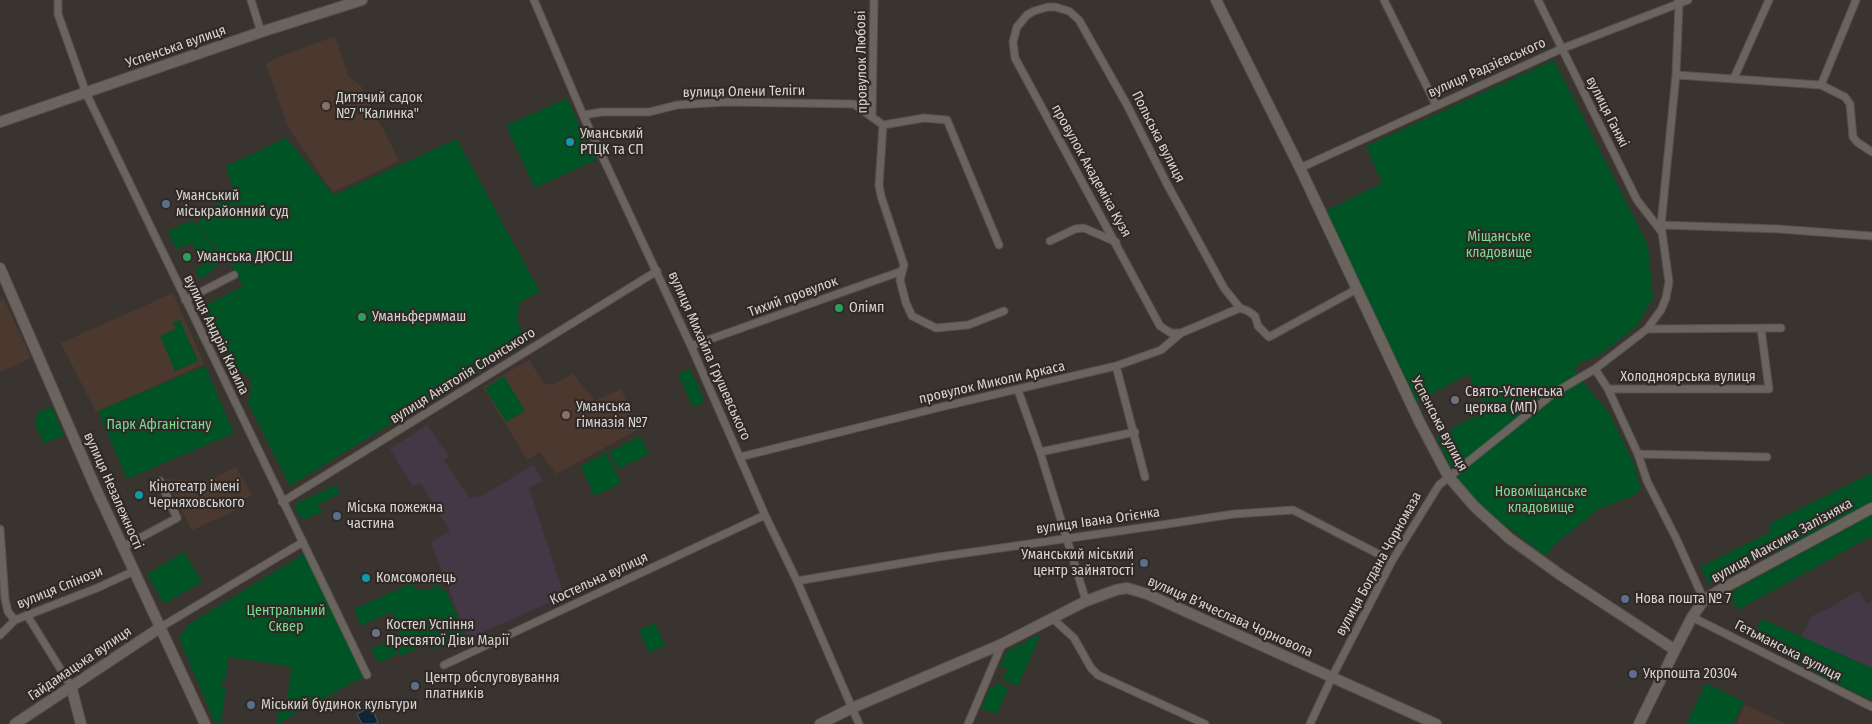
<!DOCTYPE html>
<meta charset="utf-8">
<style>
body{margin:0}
canvas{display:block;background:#3a3430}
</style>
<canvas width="1872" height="724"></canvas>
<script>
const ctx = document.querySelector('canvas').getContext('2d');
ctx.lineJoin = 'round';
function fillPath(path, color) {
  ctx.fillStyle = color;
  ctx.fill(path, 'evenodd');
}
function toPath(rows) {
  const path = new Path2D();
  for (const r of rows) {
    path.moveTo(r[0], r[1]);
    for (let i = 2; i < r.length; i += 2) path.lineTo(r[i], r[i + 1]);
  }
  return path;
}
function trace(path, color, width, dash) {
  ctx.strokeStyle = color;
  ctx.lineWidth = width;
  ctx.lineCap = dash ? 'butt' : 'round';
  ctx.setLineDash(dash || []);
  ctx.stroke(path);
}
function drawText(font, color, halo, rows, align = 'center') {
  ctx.font = font + ' "Fira Sans Condensed",sans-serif';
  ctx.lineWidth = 4.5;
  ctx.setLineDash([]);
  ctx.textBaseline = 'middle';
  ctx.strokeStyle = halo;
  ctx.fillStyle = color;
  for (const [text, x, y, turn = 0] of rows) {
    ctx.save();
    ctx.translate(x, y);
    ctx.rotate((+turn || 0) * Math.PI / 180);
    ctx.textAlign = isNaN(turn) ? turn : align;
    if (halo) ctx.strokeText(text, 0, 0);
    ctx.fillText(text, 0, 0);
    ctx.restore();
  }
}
const industrial = toPath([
 [427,425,449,456,444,461,470,498,477,495,478,498,534,465,542,481,529,488,564,596,468,639,431,542,450,531,421,483,413,486,390,449],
 [1858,591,1867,604,1872,602,1872,668,1801,637,1812,616,1828,609]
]);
const education = toPath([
 [335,36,348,76,361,86,399,161,333,192,288,127,266,64,279,57],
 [173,293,204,364,96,412,61,343],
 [4,299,31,358,0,372,0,300],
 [529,360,543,382,549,385,554,384,573,374,595,401,621,389,639,429,556,474,540,452,527,460,483,387],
 [236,467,252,495,232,506,234,511,192,530,166,479,206,482],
 [1745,705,1787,724,1737,724]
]);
const green = toPath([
 [1554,60,1648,245,1653,298,1636,327,1598,356,1582,362,1574,369,1595,397,1607,409,1634,464,1641,490,1631,497,1600,508,1555,544,1546,556,1482,508,1457,481,1436,437,1487,410,1468,374,1417,402,1326,211,1382,183,1366,146],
 [567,98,596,160,535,188,506,126],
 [286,138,334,195,457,139,540,292,520,302,517,311,518,323,526,341,290,486,248,403,252,385,248,376,232,368,202,307,243,286,229,262,196,224,233,188,226,166],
 [192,220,224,259,207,275,199,279,195,269,203,265,192,243,176,249,168,231],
 [180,320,198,361,175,371,160,336,176,329,173,323],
 [205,366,234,433,127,479,98,411],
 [690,369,705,402,693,407,678,374],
 [504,376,525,411,506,422,485,388],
 [52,407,64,435,44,444,36,426,36,418,38,412],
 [640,436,649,454,618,469,609,452],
 [606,453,621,483,595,496,580,466],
 [1872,473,1872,504,1778,554,1775,549,1709,584,1700,567,1769,533,1771,523],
 [336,485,340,494,318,504,322,512,304,519,299,517,295,506,297,503],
 [1872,515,1872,536,1738,610,1729,593],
 [184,552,202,582,164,604,147,574],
 [305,553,366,677,356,681,289,717,279,724,276,724,280,703,287,702,291,669,289,666,228,657,226,679,221,679,221,686,226,687,221,724,214,721,179,638,189,624],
 [412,583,416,590,434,590,432,583,446,591,467,639,462,641,453,636,439,649,424,645,401,656,392,636,400,633,391,612,361,626,354,609],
 [1762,619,1872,668,1872,700,1826,679,1753,636],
 [655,623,665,645,649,653,639,630],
 [1037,635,1040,636,1018,686,1002,679,1026,641],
 [391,640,398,654,381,662,378,662,371,649],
 [1024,642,1010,667,1006,669,1000,667,1007,651],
 [997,683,1008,688,997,714,981,708,990,688,994,688],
 [1706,683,1744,702,1733,724,1686,724]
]);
const water = toPath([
 [371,707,378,722,374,724,362,724,357,714,371,707]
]);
const street = toPath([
 [58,0,58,14,86,93,367,675],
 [251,0,261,32],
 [534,0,583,115,691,346,765,515,797,581,859,724],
 [1384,0,1436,105],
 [1538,0,1637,200,1661,231],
 [1676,75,1821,85,1845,97,1850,104,1853,137,1857,142,1872,152],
 [1734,78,1769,0],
 [1821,85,1856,0],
 [583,115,602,112,649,112,677,105,726,102,854,104,883,125,879,185,881,196,904,265,900,280,906,303,912,316,936,328,968,325,1004,311],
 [872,117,874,0],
 [883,125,924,118,947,120,999,245],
 [1300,168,1561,49,1688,0],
 [1661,225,1676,75,1679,4,1678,0],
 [1050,241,1075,229,1084,228,1116,242],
 [185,300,234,275],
 [1647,329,1781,328],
 [1181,333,1171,333,1160,326,1015,58,1013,42,1017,27,1027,15,1034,11,1048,7,1055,7,1069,11,1079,20,1127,105,1167,184,1224,288,1240,308,1248,311,1255,316,1258,326,1269,337,1357,289],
 [691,346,902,271],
 [1116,366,1145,477],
 [1595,369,1608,389,1638,454,1647,481,1676,538,1704,600],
 [1608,389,1769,389,1761,329],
 [1018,390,1040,452,1086,601],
 [1040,452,1135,432],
 [1638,454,1767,457],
 [740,457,941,407,1116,366,1161,350,1181,333,1240,308],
 [282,502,657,271],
 [0,529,5,599,8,612,15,620],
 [123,547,177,518,160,481],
 [797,581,938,557,1161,525,1234,514,1293,510,1392,561],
 [27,615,71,686],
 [1692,617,1872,707],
 [1052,618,1074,638,1091,668,1098,675,1205,724],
 [161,627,303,542],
 [0,635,15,620,97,588,134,571],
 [444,665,765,515],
 [968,724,1002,644],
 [1310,724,1332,677,1392,561,1439,485,1554,393,1595,369,1647,329,1661,310,1666,298,1669,282,1661,225,1779,229,1872,236]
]);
const secondary = toPath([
 [1216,0,1300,168,1420,423,1448,476,1474,506,1509,538,1562,576,1675,650],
 [0,122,261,32,362,0],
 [0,268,96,489,205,724],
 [71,686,81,724],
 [15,724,161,627],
 [820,724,852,708,1002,644,1086,601,1116,590,1127,588,1147,594,1436,724],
 [1639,724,1675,650,1692,617,1704,600,1718,591,1872,508]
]);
const markers = [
 [326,106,5,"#8d6e63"],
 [570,142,5,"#0f9aa8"],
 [166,204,5,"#5c6f8a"],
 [187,257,5,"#2e9e5b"],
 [839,308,5,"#2e9e5b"],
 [362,317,5,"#2e9e5b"],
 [1455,400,5,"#6b7280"],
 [566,415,5,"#8d6e63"],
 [139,495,5,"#0f9aa8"],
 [337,516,5,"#5c6f8a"],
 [1144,563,5,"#5c6f8a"],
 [366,578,5,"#0f9aa8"],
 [1625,599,5,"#5c6f8a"],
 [376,633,5,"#6b7280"],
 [1633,674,5,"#5c6f8a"],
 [415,686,5,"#5c6f8a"],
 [251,705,5,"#5c6f8a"]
];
const streetNames = [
 ["Успенська вулиця",176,47,-19],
 ["провулок Любові",862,62,-91],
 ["вулиця Радзієвського",1487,68,-24],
 ["вулиця Олени Теліги",744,92,-1],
 ["вулиця Ганжі",1607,112,63],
 ["Польська вулиця",1158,137,63],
 ["провулок Академіка Кузя",1091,171,61],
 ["Тихий провулок",793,297,-20],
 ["вулиця Андрія Кизила",216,335,64],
 ["вулиця Михайла Грушевського",709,356,66],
 ["вулиця Анатолія Слонського",463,376,-32],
 ["Холодноярська вулиця",1688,377],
 ["провулок Миколи Аркаса",992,383,-13],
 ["Успенська вулиця",1439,424,62],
 ["вулиця Незалежності",113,491,66],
 ["вулиця Івана Огієнка",1098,521,-8],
 ["вулиця Максима Залізняка",1782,541,-29],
 ["вулиця Богдана Чорномаза",1379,564,-61],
 ["Костельна вулиця",599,579,-25],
 ["вулиця Спінози",60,588,-22],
 ["вулиця В’ячеслава Чорновола",1230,617,24],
 ["Гетьманська вулиця",1788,651,27],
 ["Гайдамацька вулиця",80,664,-34]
];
const poiNames = [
 ["Дитячий садок",336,98],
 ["№7 \"Калинка\"",336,114],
 ["Уманський",580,134],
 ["РТЦК та СП",580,150],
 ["Уманський",176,196],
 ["міськрайонний суд",176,212],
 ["Уманська ДЮСШ",197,257],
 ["Олімп",849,308],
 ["Уманьферммаш",372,317],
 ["Свято-Успенська",1465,392],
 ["церква (МП)",1465,408],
 ["Уманська",576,407],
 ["гімназія №7",576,423],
 ["Кінотеатр імені",149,487],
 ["Черняховського",149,503],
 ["Міська пожежна",347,508],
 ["частина",347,524],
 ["Уманський міський",1134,555,"right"],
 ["центр зайнятості",1134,571,"right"],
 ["Комсомолець",376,578],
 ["Нова пошта № 7",1635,599],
 ["Костел Успіння",386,625],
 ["Пресвятої Діви Марії",386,641],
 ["Укрпошта 20304",1643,674],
 ["Центр обслуговування",425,678],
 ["платників",425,694],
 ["Міський будинок культури",261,705]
];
const parkNames = [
 ["Міщанське",1499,237],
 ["кладовище",1499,253],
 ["Парк Афганістану",159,425],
 ["Новоміщанське",1541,492],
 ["кладовище",1541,508],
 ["Центральний",286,611],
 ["Сквер",286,627]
];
fillPath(industrial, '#453846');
fillPath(education, '#4b392f');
fillPath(green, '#005324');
fillPath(water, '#0e2636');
trace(water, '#4b5a64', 1);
trace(street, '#54504c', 9);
trace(secondary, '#54504c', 12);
trace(street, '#6a635e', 7);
trace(secondary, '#6a635e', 10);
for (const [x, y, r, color] of markers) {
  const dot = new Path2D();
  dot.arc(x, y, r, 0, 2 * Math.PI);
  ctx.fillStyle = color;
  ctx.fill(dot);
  trace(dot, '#302a26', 2);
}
drawText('14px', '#d8d4d1', '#302a26', streetNames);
drawText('14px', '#d8d4d1', '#302a26', poiNames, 'left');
drawText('14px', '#7bdb94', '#302a26', parkNames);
</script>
